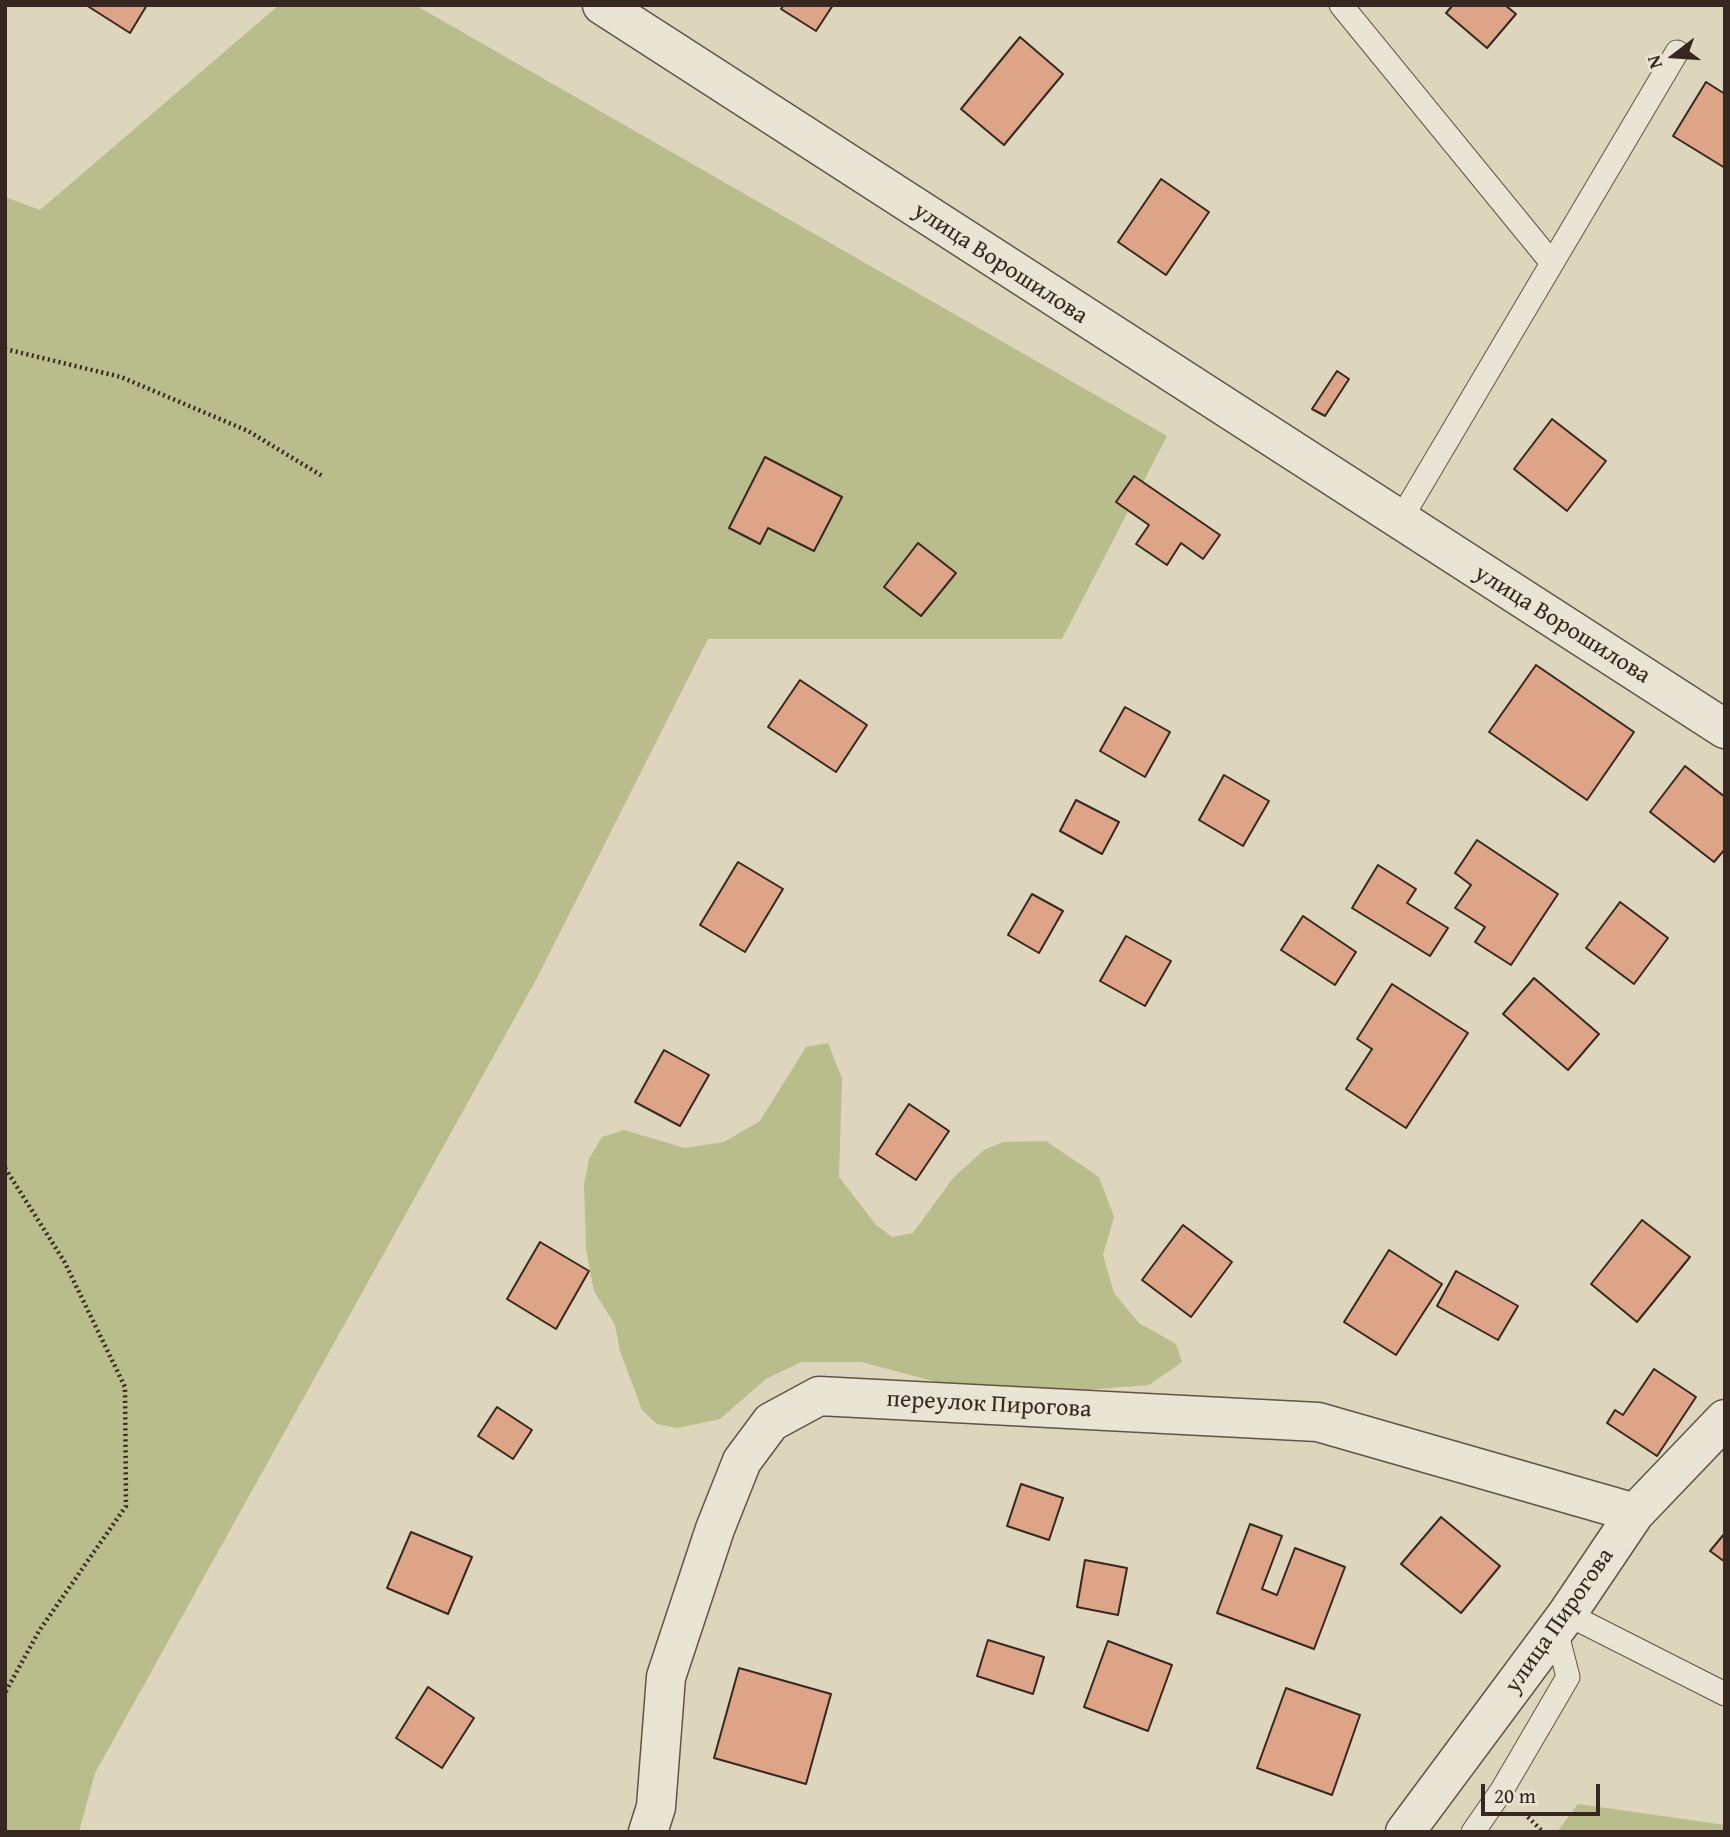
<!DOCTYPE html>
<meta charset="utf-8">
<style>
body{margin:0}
#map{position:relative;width:1730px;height:1837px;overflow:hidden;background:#ddd6bc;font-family:"Gentium Book Plus",serif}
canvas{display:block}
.frame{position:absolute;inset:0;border:7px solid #372721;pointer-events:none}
.north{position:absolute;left:1639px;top:21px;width:70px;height:70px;-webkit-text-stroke:5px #e9e4d3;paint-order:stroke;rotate:253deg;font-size:19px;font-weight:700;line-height:28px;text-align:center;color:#372721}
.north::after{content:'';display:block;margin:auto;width:24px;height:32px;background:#372721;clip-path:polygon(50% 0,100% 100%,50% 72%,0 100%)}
.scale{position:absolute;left:1481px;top:1784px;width:119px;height:32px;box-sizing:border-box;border:4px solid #372721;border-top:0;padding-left:9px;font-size:21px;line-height:24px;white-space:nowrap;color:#372721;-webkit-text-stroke:5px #e9e4d3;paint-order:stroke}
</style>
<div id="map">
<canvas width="1730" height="1837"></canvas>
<div class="frame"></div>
<div class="north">N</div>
<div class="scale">20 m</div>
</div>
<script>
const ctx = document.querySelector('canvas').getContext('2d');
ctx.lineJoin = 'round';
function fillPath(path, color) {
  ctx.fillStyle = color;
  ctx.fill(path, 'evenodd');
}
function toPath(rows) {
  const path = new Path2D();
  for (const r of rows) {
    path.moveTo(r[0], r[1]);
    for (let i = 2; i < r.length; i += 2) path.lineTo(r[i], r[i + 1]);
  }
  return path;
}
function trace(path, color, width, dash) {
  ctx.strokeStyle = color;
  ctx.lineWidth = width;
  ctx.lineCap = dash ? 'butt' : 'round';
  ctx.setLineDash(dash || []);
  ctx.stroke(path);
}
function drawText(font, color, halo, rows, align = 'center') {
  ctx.font = font + ' "Gentium Book Plus",serif';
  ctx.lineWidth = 6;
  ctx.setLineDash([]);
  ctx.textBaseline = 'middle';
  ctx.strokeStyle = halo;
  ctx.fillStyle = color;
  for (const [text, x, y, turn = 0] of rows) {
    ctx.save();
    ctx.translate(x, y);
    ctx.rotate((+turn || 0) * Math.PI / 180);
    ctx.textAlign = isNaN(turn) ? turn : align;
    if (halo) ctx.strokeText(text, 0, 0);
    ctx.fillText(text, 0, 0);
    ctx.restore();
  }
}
const green = toPath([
 [279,5,415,5,1167,436,1062,639,708,639,537,978,95,1773,79,1832,5,1832,5,197,40,210],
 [828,1043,842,1078,839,1177,876,1225,892,1237,913,1233,953,1178,984,1150,1003,1142,1046,1141,1099,1177,1114,1217,1103,1255,1114,1293,1139,1323,1176,1344,1182,1362,1149,1385,1044,1393,962,1389,862,1362,801,1362,766,1379,720,1419,677,1428,657,1424,642,1410,620,1351,615,1325,594,1291,586,1250,584,1184,589,1159,602,1137,624,1130,685,1148,724,1142,760,1121,806,1047],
 [1578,1804,1725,1825,1725,1832,1557,1832]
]);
const building = toPath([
 [86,5,147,5,130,33,86,5],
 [784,5,833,5,816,31,781,9,784,5],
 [1453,5,1505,5,1516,14,1487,48,1446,13,1453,5],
 [1020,37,1063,74,1004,145,961,109,1020,37],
 [1706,82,1725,94,1725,168,1673,136,1706,82],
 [1161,179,1209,212,1166,275,1118,242,1161,179],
 [1337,371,1349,379,1325,416,1312,409,1337,371],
 [1552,419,1606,461,1567,511,1514,469,1552,419],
 [765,457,842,497,814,551,768,528,760,544,729,528,765,457],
 [1134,476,1220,535,1203,559,1181,543,1167,565,1136,544,1149,525,1116,502,1134,476],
 [918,543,956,573,921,616,884,587,918,543],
 [1536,665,1634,732,1587,800,1489,732,1536,665],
 [800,680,867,725,836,772,768,727,800,680],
 [1125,707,1170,732,1145,777,1100,751,1125,707],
 [1685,766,1725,797,1725,849,1714,862,1650,812,1685,766],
 [1224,775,1269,801,1243,846,1199,820,1224,775],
 [1076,800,1119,822,1102,854,1060,831,1076,800],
 [1477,840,1558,894,1511,965,1475,942,1485,927,1455,908,1471,885,1455,873,1477,840],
 [738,862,783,889,745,952,700,925,738,862],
 [1378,865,1416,889,1407,903,1448,928,1430,956,1352,908,1378,865],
 [1032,894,1063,911,1039,953,1008,935,1032,894],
 [1620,902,1668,938,1634,984,1586,948,1620,902],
 [1303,916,1356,952,1335,985,1281,950,1303,916],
 [1126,936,1171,961,1145,1006,1100,981,1126,936],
 [1534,978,1599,1034,1568,1070,1503,1014,1534,978],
 [1392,984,1468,1033,1406,1128,1346,1089,1372,1049,1357,1039,1392,984],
 [664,1050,709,1075,680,1126,635,1102,664,1050],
 [909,1104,949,1131,916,1180,876,1154,909,1104],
 [1642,1220,1690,1257,1637,1322,1591,1284,1642,1220],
 [1183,1225,1232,1262,1191,1317,1142,1280,1183,1225],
 [540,1242,589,1271,556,1329,507,1299,540,1242],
 [1389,1250,1442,1284,1396,1355,1344,1322,1389,1250],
 [1456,1271,1518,1306,1498,1340,1437,1306,1456,1271],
 [1654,1369,1696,1397,1657,1456,1607,1423,1615,1410,1623,1415,1654,1369],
 [497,1407,532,1430,513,1459,478,1436,497,1407],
 [1021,1484,1063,1498,1049,1540,1007,1526,1021,1484],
 [1441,1517,1500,1566,1461,1613,1401,1564,1441,1517],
 [1250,1524,1282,1536,1262,1589,1277,1595,1295,1548,1345,1567,1314,1649,1217,1613,1250,1524],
 [411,1532,472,1557,448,1614,387,1588,411,1532],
 [1725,1533,1725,1562,1710,1551,1725,1533],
 [1085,1560,1127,1568,1118,1615,1077,1607,1085,1560],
 [988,1640,1044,1657,1033,1694,977,1676,988,1640],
 [1108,1641,1172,1665,1148,1731,1084,1707,1108,1641],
 [739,1668,831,1694,806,1784,714,1758,739,1668],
 [428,1687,474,1718,442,1768,396,1738,428,1687],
 [1286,1688,1360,1715,1332,1795,1257,1768,1286,1688]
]);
const path = toPath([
 [5,349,121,377,248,431,324,477],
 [5,1168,64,1261,125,1387,126,1506,39,1631,5,1693],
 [1524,1813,1543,1832]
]);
const lane = toPath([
 [1341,5,1552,263],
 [1399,522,1677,52],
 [1567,1614,1725,1694],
 [1473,1832,1502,1790,1568,1677,1556,1630]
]);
const street = toPath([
 [602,5,1725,729],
 [648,1832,656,1807,666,1677,715,1529,742,1461,771,1422,819,1396,1318,1422,1635,1513],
 [1405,1832,1567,1614,1635,1513,1725,1419]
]);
const streetNames = [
 ["улица Ворошилова",1000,264,33],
 ["улица Ворошилова",1562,625,32],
 ["переулок Пирогова",989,1405,3],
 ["улица Пирогова",1560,1621,-55]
];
fillPath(green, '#b9bc8b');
fillPath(building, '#dea487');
trace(building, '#372721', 2);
trace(lane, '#605348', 25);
trace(street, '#605348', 41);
trace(path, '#372721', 4.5, [2, 3.5]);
trace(lane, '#e9e4d3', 23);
trace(street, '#e9e4d3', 38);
drawText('24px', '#372721', '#e9e4d3', streetNames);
</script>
